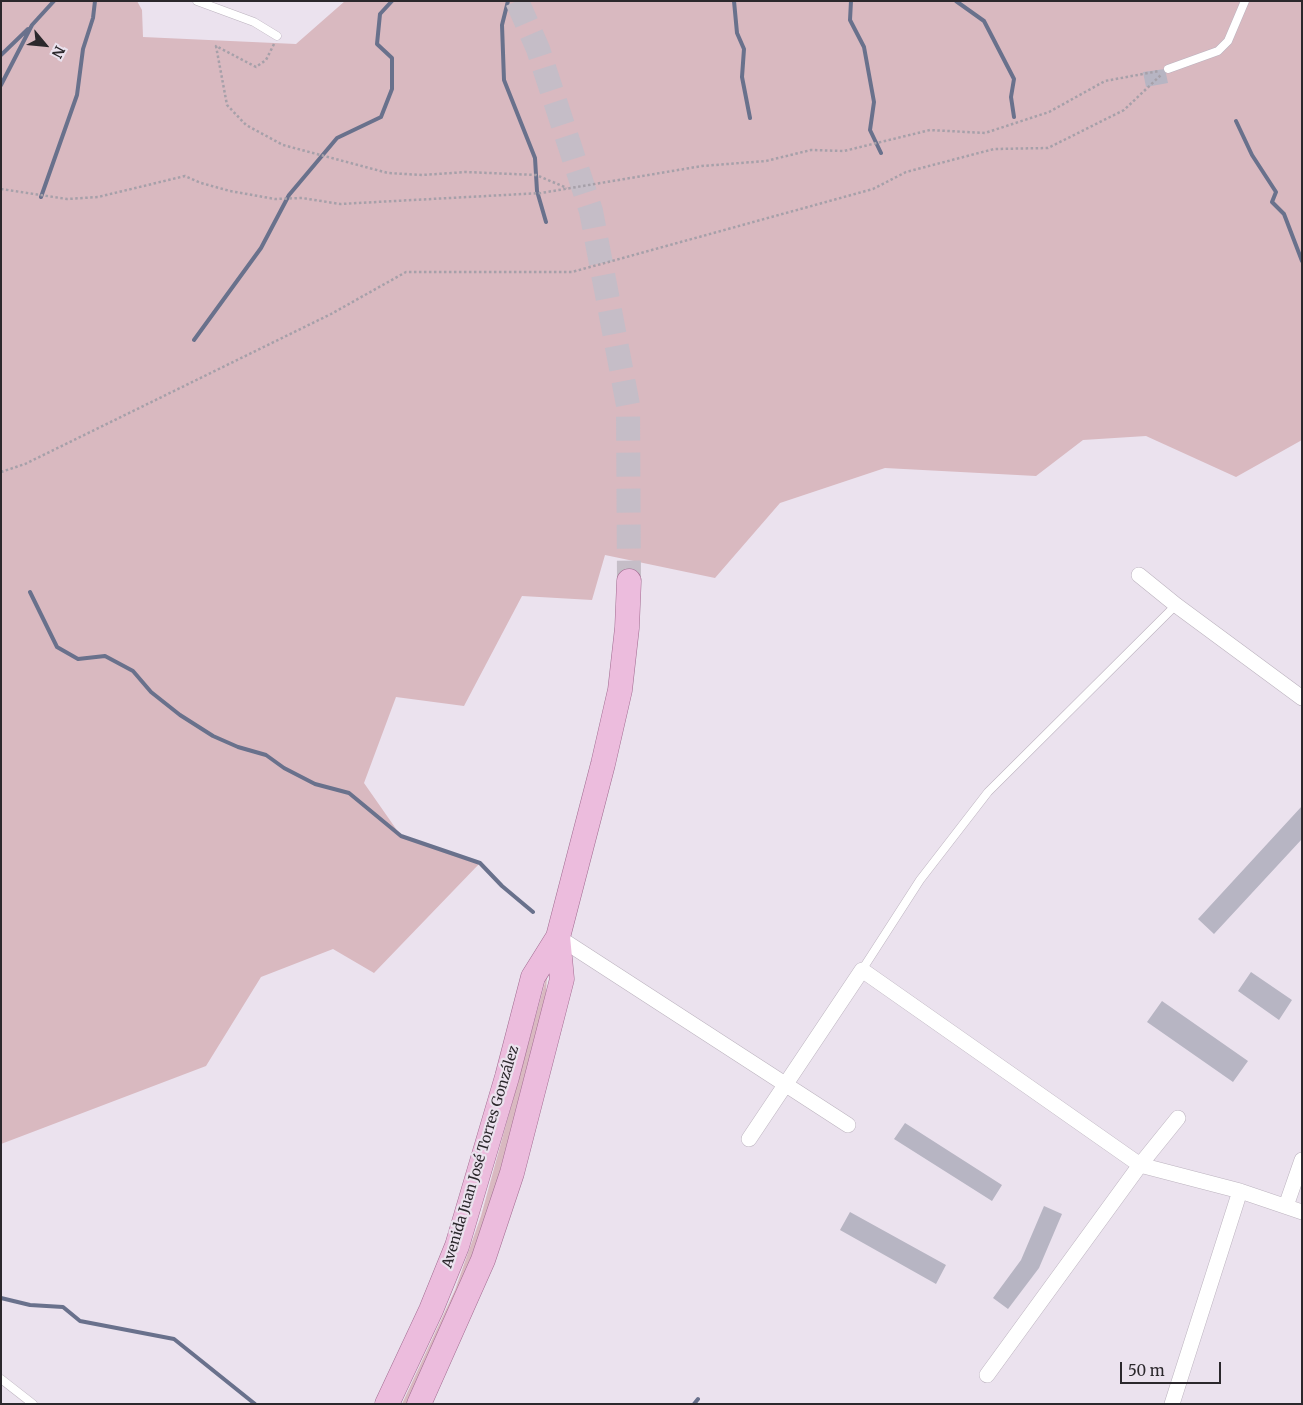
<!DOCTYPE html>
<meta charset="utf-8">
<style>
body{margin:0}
#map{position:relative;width:1303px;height:1405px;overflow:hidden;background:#ebe2ee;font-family:Merriweather,serif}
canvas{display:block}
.frame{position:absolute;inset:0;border:2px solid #2b282c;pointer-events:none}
.north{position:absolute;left:20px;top:20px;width:50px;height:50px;-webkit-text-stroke:4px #ebe2ee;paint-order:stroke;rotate:118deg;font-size:14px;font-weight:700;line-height:20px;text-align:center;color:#2b282c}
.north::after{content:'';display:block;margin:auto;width:18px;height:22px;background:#2b282c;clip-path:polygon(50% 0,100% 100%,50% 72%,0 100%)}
.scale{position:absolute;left:1120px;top:1362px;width:101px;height:22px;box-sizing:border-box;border:2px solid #2b282c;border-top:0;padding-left:6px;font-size:15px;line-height:18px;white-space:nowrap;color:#2b282c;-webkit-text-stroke:4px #ebe2ee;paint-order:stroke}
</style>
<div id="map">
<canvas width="1303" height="1405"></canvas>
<div class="frame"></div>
<div class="north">N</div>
<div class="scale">50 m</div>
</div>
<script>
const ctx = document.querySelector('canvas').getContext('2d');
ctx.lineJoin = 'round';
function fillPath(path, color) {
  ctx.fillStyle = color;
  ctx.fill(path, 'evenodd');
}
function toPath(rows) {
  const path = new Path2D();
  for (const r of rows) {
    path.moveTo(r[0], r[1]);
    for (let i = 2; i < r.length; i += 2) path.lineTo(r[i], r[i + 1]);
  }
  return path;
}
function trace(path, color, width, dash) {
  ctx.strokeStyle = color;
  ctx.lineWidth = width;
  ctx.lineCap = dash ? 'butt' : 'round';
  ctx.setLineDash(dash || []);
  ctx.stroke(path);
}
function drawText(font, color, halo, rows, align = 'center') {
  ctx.font = font + ' Merriweather,serif';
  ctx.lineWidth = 4.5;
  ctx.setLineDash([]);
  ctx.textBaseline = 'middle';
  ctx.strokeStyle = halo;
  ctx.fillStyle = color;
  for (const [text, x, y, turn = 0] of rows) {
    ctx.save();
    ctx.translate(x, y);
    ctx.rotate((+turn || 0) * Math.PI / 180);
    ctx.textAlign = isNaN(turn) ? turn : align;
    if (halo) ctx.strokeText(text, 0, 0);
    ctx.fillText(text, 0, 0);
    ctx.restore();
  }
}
const green = toPath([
 [1,1,137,1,142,10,143,37,296,44,345,1,1302,1,1302,440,1236,477,1146,436,1083,440,1036,476,885,468,780,503,715,578,605,555,592,600,522,596,464,706,396,697,364,783,401,836,480,863,374,973,333,949,261,977,206,1066,1,1144],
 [547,975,544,1024,486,1235,414,1404,402,1404,455,1290,481,1216]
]);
const stream = toPath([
 [508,1,502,25,504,80,535,158,537,191,546,222],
 [734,1,737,33,744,49,742,77,750,118],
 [851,1,850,20,864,47,874,102,870,130,881,153],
 [956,1,984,21,1014,79,1011,97,1014,117],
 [1,55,28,29],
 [1,85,32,25,54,1],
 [1236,121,1252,155,1276,192,1272,202,1284,214,1302,261],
 [41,197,77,95,83,49,93,18,95,1],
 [194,340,261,248,289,195,337,138,381,117,392,89,392,58,377,44,380,14,392,1],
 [30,592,57,647,78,659,105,656,133,671,151,692,180,715,213,736,238,747,266,755,284,768,315,784,349,793,401,836,480,863,502,886,533,912],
 [1,1298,30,1305,63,1307,80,1321,174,1339,255,1404],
 [694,1404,698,1399]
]);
const building = toPath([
 [1165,69,1168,83,1146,87,1143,72],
 [1302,806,1302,839,1214,934,1198,919],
 [1251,972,1292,1000,1279,1020,1238,991],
 [1162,1001,1248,1061,1233,1082,1147,1022],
 [905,1123,1002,1185,992,1201,894,1139],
 [1044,1206,1062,1214,1039,1268,1008,1309,993,1298,1021,1260],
 [850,1212,946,1265,936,1284,840,1230]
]);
const primaryTunnel = toPath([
 [517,1,538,49,591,211,628,405,629,581]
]);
const path = toPath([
 [274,44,266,60,256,67,216,46,227,105,246,125,283,145,388,173,422,175,466,172,536,175,567,188],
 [1,189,67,199,98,197,185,176,201,183,230,191,275,199,302,198,340,204,541,193,702,166,766,161,811,150,844,151,930,130,985,133,1049,112,1105,81,1159,71],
 [1,472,25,464,331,314,406,272,572,272,873,189,906,172,994,149,1048,148,1124,110,1161,75]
]);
const service = toPath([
 [197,1,254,22,277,36],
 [1168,69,1218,51,1228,41,1245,1],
 [862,970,920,880,988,792,1176,605],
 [1,1379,33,1404]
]);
const minor = toPath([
 [1139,575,1176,605,1302,698],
 [558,937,848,1125],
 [749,1139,862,970,1140,1165,1240,1191,1302,1212],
 [1286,1206,1302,1160],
 [987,1375,1140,1165,1178,1118],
 [1172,1404,1240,1191]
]);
const primary = toPath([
 [387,1404,431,1310,457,1246,507,1077,533,977,558,937,603,764,620,690,627,628,629,581],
 [419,1404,483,1260,512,1173,562,979,558,937]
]);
const streetNames = [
 ["Avenida Juan José Torres González",481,1157,-73]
];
fillPath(green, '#d9b9c0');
trace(stream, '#69718c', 4);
fillPath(building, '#b7b5c3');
trace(primaryTunnel, '#c5bdc7', 24, [24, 12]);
trace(service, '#bcb3bf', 9);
trace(minor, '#bcb3bf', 16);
trace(primary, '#a16b90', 25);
trace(path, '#a6a0a9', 2.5, [2.5, 2.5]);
trace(service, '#fff', 8);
trace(minor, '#fff', 15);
trace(primary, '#ecbcdd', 24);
drawText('14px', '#2b282c', '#ebe2ee', streetNames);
</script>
